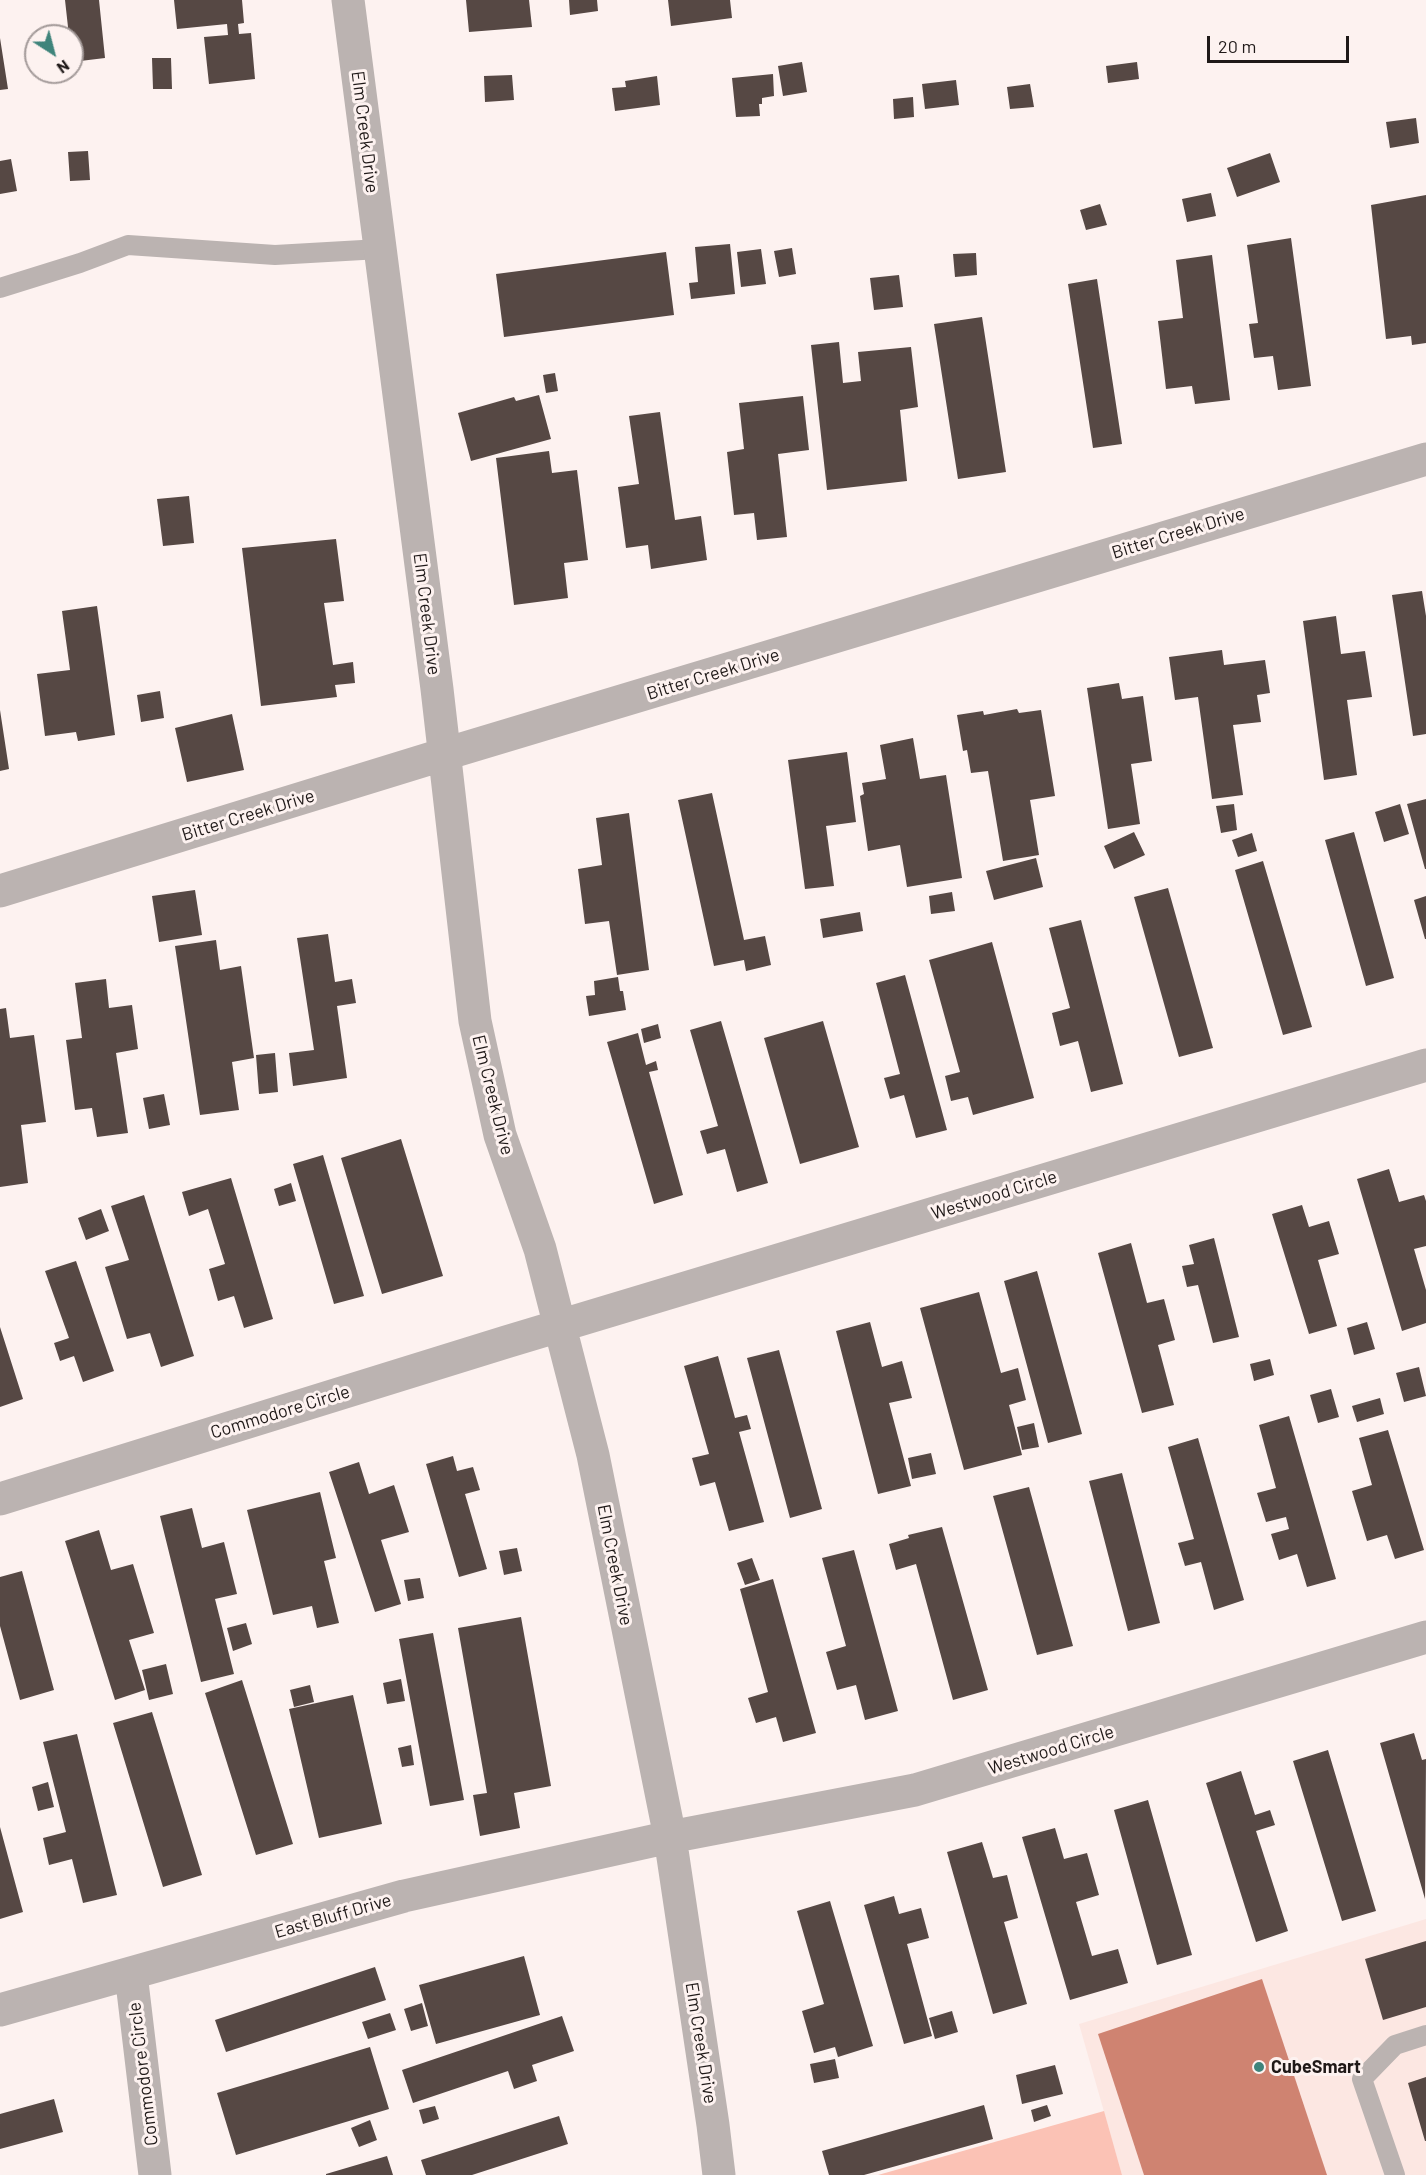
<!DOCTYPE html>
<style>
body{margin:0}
#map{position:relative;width:1426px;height:2175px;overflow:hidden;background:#fdf2f0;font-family:Barlow,sans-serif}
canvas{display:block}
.north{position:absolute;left:24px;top:24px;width:60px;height:60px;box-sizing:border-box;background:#fdf2f0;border:2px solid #a49b9a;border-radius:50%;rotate:144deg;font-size:16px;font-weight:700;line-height:24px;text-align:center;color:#1f1918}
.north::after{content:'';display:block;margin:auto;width:21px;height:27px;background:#3f847b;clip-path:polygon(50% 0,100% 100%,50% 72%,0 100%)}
.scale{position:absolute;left:1207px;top:36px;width:142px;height:27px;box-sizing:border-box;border:3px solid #1f1918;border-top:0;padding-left:8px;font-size:18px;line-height:21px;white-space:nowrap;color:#1f1918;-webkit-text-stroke:4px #fdf2f0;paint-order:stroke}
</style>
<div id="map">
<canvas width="1426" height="2175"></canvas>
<div class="north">N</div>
<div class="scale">20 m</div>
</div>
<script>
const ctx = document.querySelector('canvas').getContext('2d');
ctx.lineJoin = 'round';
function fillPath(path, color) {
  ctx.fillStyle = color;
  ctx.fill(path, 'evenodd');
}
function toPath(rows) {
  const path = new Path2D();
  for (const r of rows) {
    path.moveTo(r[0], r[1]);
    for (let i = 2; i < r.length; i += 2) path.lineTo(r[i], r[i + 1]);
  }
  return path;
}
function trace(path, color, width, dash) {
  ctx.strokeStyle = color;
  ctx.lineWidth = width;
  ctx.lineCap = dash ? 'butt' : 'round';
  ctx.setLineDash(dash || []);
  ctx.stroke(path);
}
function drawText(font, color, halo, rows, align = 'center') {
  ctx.font = font + ' Barlow,sans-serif';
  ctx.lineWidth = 6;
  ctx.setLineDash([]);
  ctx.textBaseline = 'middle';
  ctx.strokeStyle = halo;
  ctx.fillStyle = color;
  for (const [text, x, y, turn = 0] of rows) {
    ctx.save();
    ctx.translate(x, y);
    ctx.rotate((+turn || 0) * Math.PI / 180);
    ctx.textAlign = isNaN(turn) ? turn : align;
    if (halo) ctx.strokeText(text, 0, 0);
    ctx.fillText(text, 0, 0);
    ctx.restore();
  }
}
const built = toPath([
 [1426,1919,1426,2175,1122,2175,1079,2024]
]);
const green = toPath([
 [1104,2111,1122,2175,878,2175]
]);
const water = toPath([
 [1262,1979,1327,2175,1144,2175,1098,2034]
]);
const building = toPath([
 [65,0,99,0,105,58,72,62,72,36,69,36],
 [174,0,242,0,244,23,238,24,239,34,251,33,255,79,209,84,204,37,228,35,227,24,177,29],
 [466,0,529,0,532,27,469,32],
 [569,0,597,0,598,11,570,15],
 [668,0,730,0,732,18,671,26],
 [0,38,8,89,0,90],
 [152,58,171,58,172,89,153,89],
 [802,62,807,92,783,96,778,66],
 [1137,62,1139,79,1108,83,1106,66],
 [773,74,774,96,762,98,762,104,759,104,760,116,736,117,732,78],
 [512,75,514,100,485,102,484,76],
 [657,76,660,105,615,111,612,88,626,87,625,81],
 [956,80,959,105,925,109,922,84],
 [1030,84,1034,107,1010,109,1007,87],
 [913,97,914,117,894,119,893,99],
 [1416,118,1419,143,1390,148,1386,122],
 [88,151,90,180,70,181,68,152],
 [1270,153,1280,182,1237,197,1227,168],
 [11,159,17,191,0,194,0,161],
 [1211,193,1216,216,1187,222,1182,199],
 [1426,195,1426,343,1412,345,1411,336,1386,339,1371,205],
 [1100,204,1107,225,1086,230,1080,210],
 [1291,238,1311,386,1278,390,1273,356,1254,358,1249,324,1258,323,1247,245],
 [730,244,735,294,691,299,689,283,698,282,695,247],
 [792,248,796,274,779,277,774,251],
 [761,249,766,284,741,287,737,252],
 [666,252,674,315,504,337,496,274],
 [976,253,977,275,955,277,953,254],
 [1212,255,1230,400,1195,404,1192,386,1166,389,1158,321,1183,318,1176,260],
 [899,275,903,307,874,310,870,278],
 [1097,279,1122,444,1093,448,1068,284],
 [982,317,1006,472,958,479,934,324],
 [839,342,843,383,861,381,858,352,911,347,918,407,900,410,907,481,827,490,811,345],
 [555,373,558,391,546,393,543,375],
 [539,395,551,439,471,461,458,413,514,397,516,401],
 [803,396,809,450,778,454,787,537,757,540,754,513,734,515,727,452,744,449,739,403],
 [660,412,675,520,701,516,707,560,651,569,648,545,626,548,618,487,639,484,629,416],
 [549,451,552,473,577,470,588,560,564,563,568,598,514,605,496,458],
 [189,496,194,543,163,546,157,499],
 [336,539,344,601,324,603,333,665,353,662,355,683,335,685,337,697,261,706,242,548],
 [1422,591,1426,616,1426,734,1413,736,1392,595],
 [97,606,115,735,78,741,76,732,45,736,37,674,70,670,62,611],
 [1336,616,1341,654,1365,651,1372,697,1347,700,1357,775,1324,780,1303,621],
 [1222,650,1224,665,1265,660,1270,693,1257,695,1261,722,1233,725,1243,795,1212,799,1198,697,1175,700,1169,657],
 [1119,683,1122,699,1143,696,1152,761,1131,764,1140,824,1108,829,1087,688],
 [160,691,164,718,141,722,137,695],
 [1017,709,1019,713,1041,710,1055,796,1030,800,1039,855,1003,861,988,771,971,773,967,750,963,751,957,715,983,711,984,715],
 [0,710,9,769,0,771],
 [232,714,244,770,187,782,175,728],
 [913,738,920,779,946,775,962,878,907,887,900,845,868,851,860,796,864,794,862,783,886,779,880,745],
 [847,752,856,822,826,826,834,886,805,889,788,760],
 [712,793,744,940,765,936,771,965,746,971,744,960,714,966,678,800],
 [1426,799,1426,869,1425,869,1407,804],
 [1234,804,1237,830,1221,833,1216,806],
 [1400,804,1409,834,1384,842,1375,812],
 [629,813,649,970,617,975,609,921,585,924,578,869,602,865,596,818],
 [1134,832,1145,855,1114,869,1104,846],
 [1354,832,1394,978,1366,986,1325,840],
 [1252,833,1257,851,1238,857,1232,840],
 [1036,858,1043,887,994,900,986,871],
 [1263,861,1312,1027,1283,1035,1235,870],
 [1168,888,1213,1048,1179,1057,1134,897],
 [195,890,202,935,159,942,152,896],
 [952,892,955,911,931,914,929,896],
 [1426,896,1426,939,1425,939,1414,900],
 [860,912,863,931,823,938,820,919],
 [1081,920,1123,1084,1091,1092,1078,1041,1060,1046,1052,1013,1070,1008,1049,928],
 [328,934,335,982,352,979,356,1003,337,1006,347,1078,293,1086,289,1053,314,1050,297,938],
 [216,940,220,970,241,966,254,1058,232,1062,239,1110,200,1115,175,946],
 [992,942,1034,1098,973,1115,968,1097,951,1101,945,1076,960,1072,929,960],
 [905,975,947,1130,916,1138,904,1095,890,1099,884,1078,900,1074,876,983],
 [618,977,620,991,623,991,626,1010,589,1016,586,996,595,995,594,981],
 [106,979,109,1008,132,1005,138,1049,116,1053,128,1133,97,1137,92,1108,75,1110,66,1040,82,1038,75,983],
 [6,1008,10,1038,34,1035,46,1122,21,1125,28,1183,0,1187,0,1009],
 [721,1021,768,1183,737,1192,725,1149,707,1154,700,1131,718,1126,690,1030],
 [823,1021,859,1147,800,1164,764,1038],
 [658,1024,661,1038,644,1043,641,1029],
 [638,1033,646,1065,656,1061,658,1070,649,1072,683,1195,654,1204,607,1042],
 [275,1053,278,1092,259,1094,256,1055],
 [164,1094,170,1125,149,1129,143,1098],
 [401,1139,443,1276,382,1294,341,1158],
 [323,1155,364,1296,334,1304,293,1164],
 [1389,1169,1399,1202,1424,1195,1426,1201,1426,1246,1414,1249,1426,1290,1426,1323,1402,1331,1357,1179],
 [231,1178,273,1319,244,1328,234,1296,218,1301,209,1269,225,1264,208,1209,189,1216,182,1192],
 [291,1183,296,1201,279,1206,274,1189],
 [144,1195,194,1356,161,1367,150,1333,127,1339,105,1267,129,1260,111,1206],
 [1302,1205,1309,1227,1329,1221,1339,1254,1318,1260,1337,1326,1309,1334,1272,1214],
 [101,1209,109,1231,86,1240,78,1218],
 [1214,1238,1239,1337,1213,1343,1198,1285,1187,1287,1182,1266,1194,1264,1189,1245],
 [1131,1243,1147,1303,1164,1299,1175,1340,1158,1345,1174,1405,1142,1413,1098,1253],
 [76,1261,114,1371,83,1382,74,1356,60,1361,54,1343,69,1338,45,1271],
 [1037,1271,1082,1434,1048,1443,1004,1281],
 [979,1292,1001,1373,1018,1368,1026,1400,1009,1405,1022,1455,964,1470,920,1308],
 [870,1322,882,1367,902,1361,912,1398,889,1403,911,1486,878,1494,836,1331],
 [1367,1322,1375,1349,1354,1355,1347,1328],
 [0,1327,23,1399,0,1407],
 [779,1350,822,1509,790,1518,747,1358],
 [718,1356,735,1418,747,1415,751,1429,739,1432,764,1522,729,1531,715,1482,700,1486,692,1458,709,1454,684,1366],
 [1270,1359,1274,1375,1254,1381,1250,1364],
 [1419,1367,1426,1396,1404,1402,1396,1373],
 [1331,1389,1339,1417,1318,1423,1310,1395],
 [1380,1398,1384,1414,1357,1422,1352,1406],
 [1289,1416,1336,1579,1307,1587,1297,1554,1279,1560,1271,1534,1289,1529,1286,1517,1266,1522,1257,1493,1276,1488,1259,1425],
 [1034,1423,1039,1447,1022,1450,1017,1427],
 [1388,1430,1424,1550,1395,1559,1387,1535,1367,1541,1352,1491,1372,1485,1359,1438],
 [1198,1438,1244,1600,1214,1610,1201,1562,1185,1566,1178,1543,1194,1539,1168,1447],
 [931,1453,936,1474,912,1479,908,1458],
 [453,1456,457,1471,473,1467,480,1490,465,1494,487,1569,459,1577,426,1464],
 [359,1462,369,1494,394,1485,409,1532,381,1540,401,1604,375,1612,329,1472],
 [1122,1473,1160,1623,1128,1631,1089,1481],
 [1029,1487,1073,1646,1037,1655,993,1496],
 [320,1492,336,1558,324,1561,339,1623,317,1628,312,1606,273,1615,247,1510],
 [192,1508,202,1548,224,1542,237,1594,215,1599,234,1674,201,1682,160,1516],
 [942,1527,988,1690,953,1700,916,1564,896,1570,889,1544,909,1538,908,1535],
 [99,1530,111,1570,133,1564,154,1633,129,1640,145,1690,115,1700,65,1541],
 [517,1548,522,1571,504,1575,499,1551],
 [854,1550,898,1711,865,1720,856,1685,837,1690,826,1652,846,1646,822,1558],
 [752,1558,760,1580,745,1585,737,1563],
 [22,1571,54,1690,20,1700,0,1626,0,1577],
 [420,1578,424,1598,408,1601,404,1580],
 [773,1579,816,1733,783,1742,776,1717,756,1723,748,1698,768,1692,740,1589],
 [521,1617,551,1786,514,1793,520,1828,480,1836,473,1795,487,1793,458,1628],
 [246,1623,252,1644,233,1651,227,1628],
 [433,1633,464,1800,430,1806,399,1639],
 [166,1664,173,1694,149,1700,142,1670],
 [401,1679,405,1701,387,1704,383,1683],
 [242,1680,293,1844,256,1855,205,1693],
 [310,1685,314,1702,294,1707,290,1690],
 [353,1695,382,1824,319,1838,289,1709],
 [152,1712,202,1875,163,1887,113,1723],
 [1414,1733,1422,1760,1426,1759,1425,1899,1380,1743],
 [77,1734,117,1895,83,1903,72,1859,49,1865,43,1838,66,1832,43,1742],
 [411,1745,414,1765,402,1767,398,1748],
 [1328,1750,1376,1911,1342,1921,1293,1761],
 [1241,1771,1255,1815,1270,1810,1275,1825,1256,1831,1288,1931,1256,1942,1206,1783],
 [48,1782,54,1807,38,1811,32,1787],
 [1148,1800,1192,1955,1157,1965,1114,1810],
 [0,1827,23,1912,0,1919],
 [1055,1828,1064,1859,1087,1853,1099,1895,1076,1902,1092,1956,1118,1949,1128,1983,1070,2000,1022,1837],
 [982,1842,993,1878,1007,1875,1018,1918,1004,1922,1027,2004,993,2014,947,1852],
 [894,1896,899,1914,921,1908,929,1938,907,1944,932,2036,904,2044,864,1905],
 [830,1901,873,2046,838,2057,835,2047,814,2053,802,2011,824,2004,797,1911],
 [1426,1941,1426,2007,1383,2020,1365,1959],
 [524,1956,540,2015,436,2044,419,1985],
 [375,1967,386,2000,226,2052,215,2020],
 [422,2003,428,2026,411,2031,404,2009],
 [952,2011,958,2032,935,2039,929,2018],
 [390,2013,396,2030,368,2039,362,2022],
 [562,2016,574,2051,532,2065,537,2081,514,2089,508,2071,413,2103,402,2070],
 [370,2047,389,2109,236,2155,217,2093],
 [835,2059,839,2078,814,2083,810,2064],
 [1055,2065,1063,2094,1022,2104,1016,2075],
 [1426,2077,1426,2141,1425,2141,1408,2083],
 [54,2099,63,2132,0,2149,0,2114],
 [984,2105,993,2139,864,2175,829,2175,822,2151],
 [1047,2105,1051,2116,1034,2122,1031,2110],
 [435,2106,439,2119,423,2124,419,2110],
 [559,2116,568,2144,472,2175,426,2175,421,2160],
 [370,2120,377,2140,359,2147,351,2128],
 [387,2156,393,2175,326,2175,326,2174]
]);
const service = toPath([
 [0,288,80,263,128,245,275,255,380,249],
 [1395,2175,1362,2079,1395,2045,1426,2035]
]);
const minor = toPath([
 [348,0,437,689,475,1021,500,1135,540,1249,593,1455,670,1837,713,2125,719,2175],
 [0,891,445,754,1426,459],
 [0,1499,506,1342,1426,1065],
 [131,1974,155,2175],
 [0,2010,404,1896,670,1837,915,1790,1426,1637]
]);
const markers = [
 [1259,2067,6,"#3f847b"]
];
const streetNames = [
 ["Elm Creek Drive",365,132,83],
 ["Bitter Creek Drive",1178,533,-17],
 ["Elm Creek Drive",427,614,83],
 ["Bitter Creek Drive",713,674,-17],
 ["Bitter Creek Drive",248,815,-17],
 ["Elm Creek Drive",493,1095,76],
 ["Westwood Circle",994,1195,-17],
 ["Commodore Circle",280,1412,-17],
 ["Elm Creek Drive",615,1565,79],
 ["Westwood Circle",1051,1750,-17],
 ["East Bluff Drive",333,1916,-16],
 ["Elm Creek Drive",701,2043,81],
 ["Commodore Circle",143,2074,-97]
];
const poiNames = [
 ["CubeSmart",1271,2067]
];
fillPath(built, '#fce7e2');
fillPath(green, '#fbc2b5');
fillPath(water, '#cf8371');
fillPath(building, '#564844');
trace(service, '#bbb3b1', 20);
trace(minor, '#bbb3b1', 33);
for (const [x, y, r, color] of markers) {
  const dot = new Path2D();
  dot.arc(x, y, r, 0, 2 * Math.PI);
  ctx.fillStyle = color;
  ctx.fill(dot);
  trace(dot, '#fdf2f0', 2);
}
drawText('18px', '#1f1918', '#fdf2f0', streetNames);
drawText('bold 18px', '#1f1918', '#fdf2f0', poiNames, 'left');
</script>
